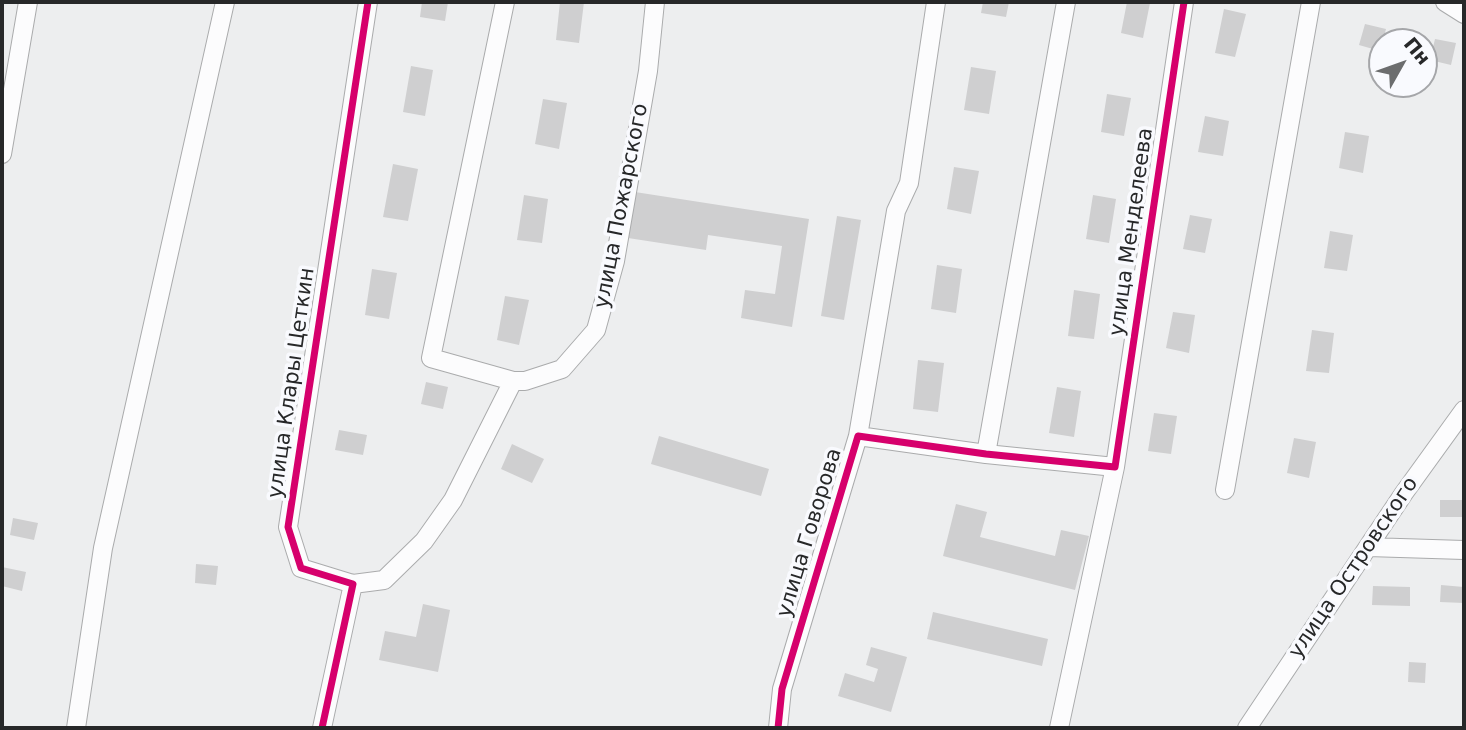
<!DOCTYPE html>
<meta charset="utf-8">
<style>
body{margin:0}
#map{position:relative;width:1466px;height:730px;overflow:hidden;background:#edeeef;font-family:"DejaVu Sans",sans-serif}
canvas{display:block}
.frame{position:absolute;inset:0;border:4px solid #272829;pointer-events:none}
.north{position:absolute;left:1368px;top:28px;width:70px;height:70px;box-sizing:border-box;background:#f9fafe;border:2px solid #a5a6a9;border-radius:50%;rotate:50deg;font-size:19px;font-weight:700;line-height:28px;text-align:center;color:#272829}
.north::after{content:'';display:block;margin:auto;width:24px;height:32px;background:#6c6d6e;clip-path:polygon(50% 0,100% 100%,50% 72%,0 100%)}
</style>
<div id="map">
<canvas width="1466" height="730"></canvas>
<div class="frame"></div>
<div class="north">Пн</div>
</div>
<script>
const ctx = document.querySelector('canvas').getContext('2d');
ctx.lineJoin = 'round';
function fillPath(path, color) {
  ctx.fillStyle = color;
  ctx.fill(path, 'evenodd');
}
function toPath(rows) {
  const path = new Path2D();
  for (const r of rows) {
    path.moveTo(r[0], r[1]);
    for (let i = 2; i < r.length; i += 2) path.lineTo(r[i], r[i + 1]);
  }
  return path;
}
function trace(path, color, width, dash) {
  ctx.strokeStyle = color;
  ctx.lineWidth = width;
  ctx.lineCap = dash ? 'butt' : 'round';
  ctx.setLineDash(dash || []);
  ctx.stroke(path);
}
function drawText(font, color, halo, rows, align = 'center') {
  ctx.font = font + ' "DejaVu Sans",sans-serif';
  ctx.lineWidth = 7;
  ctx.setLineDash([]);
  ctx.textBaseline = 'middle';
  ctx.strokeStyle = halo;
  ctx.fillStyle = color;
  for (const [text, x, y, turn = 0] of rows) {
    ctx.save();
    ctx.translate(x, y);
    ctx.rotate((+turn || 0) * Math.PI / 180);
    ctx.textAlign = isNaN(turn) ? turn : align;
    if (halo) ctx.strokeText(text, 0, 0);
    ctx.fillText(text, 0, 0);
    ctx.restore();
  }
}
const building = toPath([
 [422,2,448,2,445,21,420,17],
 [560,2,584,2,579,43,556,40],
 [983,2,1009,2,1006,17,981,13],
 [1127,2,1150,3,1143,38,1121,33],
 [1224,9,1246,14,1235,57,1215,53],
 [1365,24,1386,29,1380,51,1359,45],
 [1435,39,1456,43,1451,65,1430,60],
 [411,66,433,70,425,116,403,112],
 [971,67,996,71,989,114,964,110],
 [1107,94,1131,98,1124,136,1101,132],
 [543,99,567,103,559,149,535,144],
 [1205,116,1229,121,1223,156,1198,152],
 [1345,132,1369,136,1363,173,1339,168],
 [393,164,418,169,408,221,383,217],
 [954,167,979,171,971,214,947,209],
 [635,192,809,219,792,327,741,318,745,290,775,294,782,246,708,235,706,250,628,238],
 [524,195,548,199,542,243,517,240],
 [1093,195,1116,199,1109,243,1086,239],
 [1190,215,1212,219,1205,253,1183,249],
 [837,216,861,220,844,320,821,316],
 [1330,231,1353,235,1347,271,1324,268],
 [937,265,962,269,956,313,931,309],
 [372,269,397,273,389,319,365,315],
 [1074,290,1100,294,1094,339,1068,336],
 [505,296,529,300,519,345,497,340],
 [1173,312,1195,315,1189,353,1166,348],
 [1312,330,1334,333,1329,373,1306,371],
 [918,360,944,363,938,412,913,409],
 [426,382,448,387,443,409,421,404],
 [1057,387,1081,391,1074,437,1049,433],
 [1154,413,1177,416,1171,454,1148,451],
 [339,430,367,435,363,455,335,450],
 [659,436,769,469,761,496,651,464],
 [1294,438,1316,442,1309,478,1287,473],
 [512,444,544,459,532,483,501,469],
 [1440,500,1464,500,1464,517,1440,517],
 [956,504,987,512,980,537,1055,556,1061,530,1089,536,1075,590,943,556],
 [13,518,38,523,34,540,10,535],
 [196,564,218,566,216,585,195,583],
 [2,567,26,572,22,591,2,586],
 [1441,585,1464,587,1464,603,1440,602],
 [1373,586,1410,587,1410,606,1372,605],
 [423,604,450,610,438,672,379,660,385,631,416,637],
 [933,612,1048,639,1042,666,927,639],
 [871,647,907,657,891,712,838,696,845,673,874,682,878,669,866,665],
 [1409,662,1426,663,1425,683,1408,682]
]);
const minor = toPath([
 [505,2,431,358,513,381],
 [1445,2,1464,14],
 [2,154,28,2],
 [858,436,896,211,909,183,936,2],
 [986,454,1066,2],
 [1225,490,1311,2],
 [1368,547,1464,550],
 [353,584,384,580,424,541,453,500,513,381,525,381,562,369,596,330,615,261,648,71,655,2],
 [76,728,103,548,225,2],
 [322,728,353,584,301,568,288,527,368,2],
 [778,728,782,689,858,436,986,454,1115,467,1184,2],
 [1059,728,1115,467],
 [1247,728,1404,493,1464,410]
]);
const cycleway = toPath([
 [322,728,353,584,301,568,288,527,368,2],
 [778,728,782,689,858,436,986,454,1115,467,1184,2]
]);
const streetNames = [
 ["улица Пожарского",622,206,-79],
 ["улица Менделеева",1132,232,-82],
 ["улица Клары Цеткин",292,383,-82],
 ["улица Говорова",810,533,-73],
 ["улица Островского",1354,568,-56]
];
fillPath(building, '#cfcfd0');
trace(minor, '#aaabac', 20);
trace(minor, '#fcfcfd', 18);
trace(cycleway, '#d6006c', 7);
drawText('21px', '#272829', '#f9fafe', streetNames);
</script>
